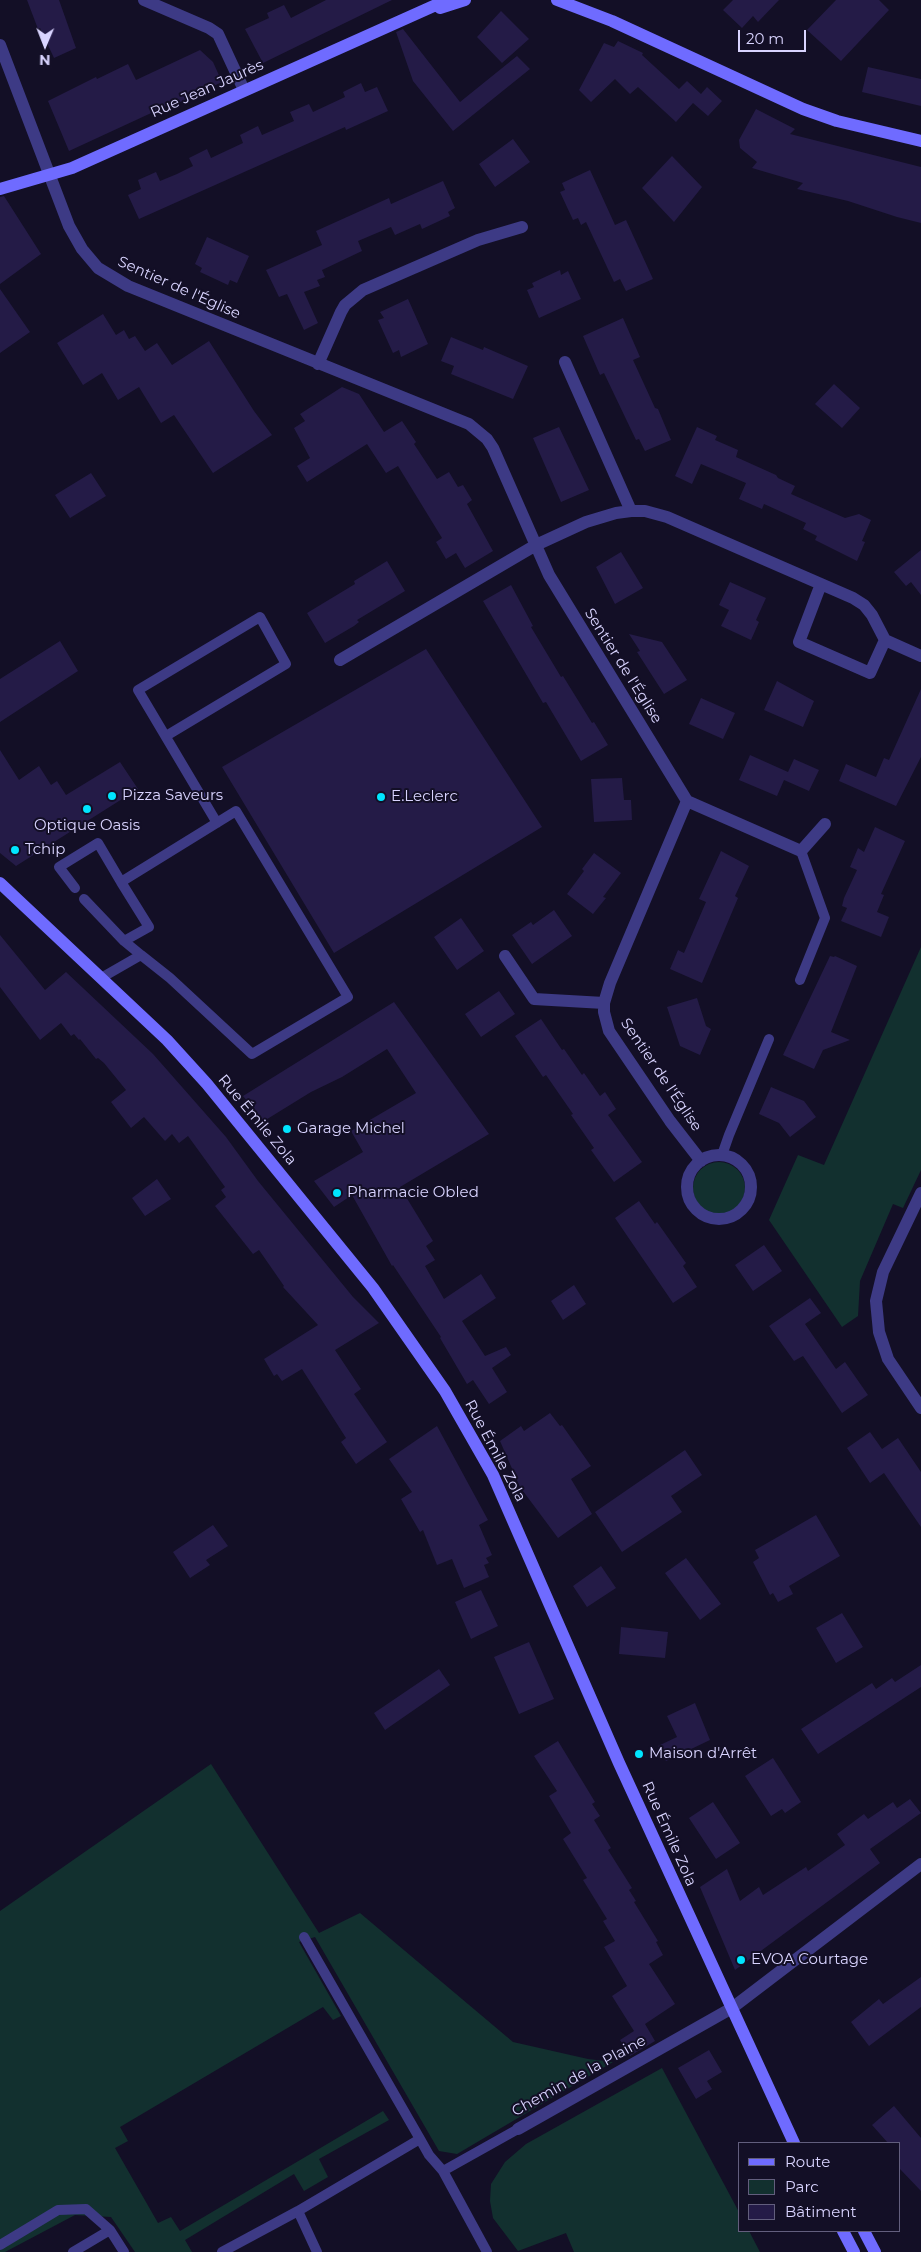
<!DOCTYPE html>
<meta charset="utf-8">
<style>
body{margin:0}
#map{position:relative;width:921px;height:2252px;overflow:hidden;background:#130f26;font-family:Montserrat,sans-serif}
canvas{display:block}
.legend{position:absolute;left:738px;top:2142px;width:162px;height:90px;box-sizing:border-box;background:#130f26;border:1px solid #625e7d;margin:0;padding:6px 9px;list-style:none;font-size:15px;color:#d9d4ff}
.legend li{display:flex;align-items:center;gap:10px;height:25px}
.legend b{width:25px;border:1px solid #625e7d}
.north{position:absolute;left:20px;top:20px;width:50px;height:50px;-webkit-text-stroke:4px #130f26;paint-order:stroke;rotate:181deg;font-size:14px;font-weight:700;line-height:20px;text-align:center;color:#d9d4ff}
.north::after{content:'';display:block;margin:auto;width:18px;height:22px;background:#d9d4ff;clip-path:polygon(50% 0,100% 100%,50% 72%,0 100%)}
.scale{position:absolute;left:738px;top:30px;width:68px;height:22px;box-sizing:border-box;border:2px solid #d9d4ff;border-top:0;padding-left:6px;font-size:15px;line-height:18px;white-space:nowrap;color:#d9d4ff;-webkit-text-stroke:4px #130f26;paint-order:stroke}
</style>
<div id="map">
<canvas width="921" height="2252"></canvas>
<ul class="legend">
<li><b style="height:6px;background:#6f6bff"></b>Route</li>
<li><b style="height:14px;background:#12302f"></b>Parc</li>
<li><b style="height:14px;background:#241b47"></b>Bâtiment</li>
</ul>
<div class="north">N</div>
<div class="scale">20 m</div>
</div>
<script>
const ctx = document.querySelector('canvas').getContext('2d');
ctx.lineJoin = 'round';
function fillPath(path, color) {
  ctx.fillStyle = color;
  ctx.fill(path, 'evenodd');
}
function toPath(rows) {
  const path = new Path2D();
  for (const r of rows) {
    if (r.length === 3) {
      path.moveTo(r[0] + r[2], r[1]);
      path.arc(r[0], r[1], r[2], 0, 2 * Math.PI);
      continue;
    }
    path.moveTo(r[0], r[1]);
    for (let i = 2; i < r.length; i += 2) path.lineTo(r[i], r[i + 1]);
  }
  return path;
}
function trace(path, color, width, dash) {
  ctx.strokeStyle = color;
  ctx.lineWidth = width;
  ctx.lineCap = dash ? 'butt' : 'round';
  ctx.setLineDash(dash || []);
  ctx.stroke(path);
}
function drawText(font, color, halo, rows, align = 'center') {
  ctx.font = font + ' Montserrat,sans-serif';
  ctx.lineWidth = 4;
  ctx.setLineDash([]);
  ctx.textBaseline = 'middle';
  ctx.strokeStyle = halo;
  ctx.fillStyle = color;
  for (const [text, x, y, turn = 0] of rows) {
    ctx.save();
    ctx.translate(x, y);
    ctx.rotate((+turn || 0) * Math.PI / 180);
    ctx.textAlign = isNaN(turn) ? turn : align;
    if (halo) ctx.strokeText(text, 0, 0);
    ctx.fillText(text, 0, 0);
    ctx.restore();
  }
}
const green = toPath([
 [921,947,921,1170,903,1208,893,1204,860,1281,858,1316,842,1327,769,1220,798,1155,824,1165],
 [719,1188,26],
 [211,1764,319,1933,360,1913,513,2042,588,2059,613,2062,457,2154,439,2151,315,1937,299,1942,341,2016,333,2020,323,2007,120,2127,128,2141,115,2148,158,2223,171,2217,180,2231,383,2111,389,2120,319,2159,328,2177,304,2191,294,2174,185,2240,192,2252,135,2252,111,2217,75,2215,5,2252,0,2252,0,1911],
 [662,2068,740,2214,740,2231,749,2231,760,2252,574,2252,566,2233,518,2251,493,2218,490,2201,491,2184,505,2162,526,2144]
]);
const building = toPath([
 [27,0,59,0,76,48,54,58,40,28,38,29],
 [326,0,392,0,263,63,245,29,269,18,267,13,284,5,291,18],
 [733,0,779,0,758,22,753,16,742,28,723,10],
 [836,0,879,0,889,10,841,61,807,30],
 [501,11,529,39,502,63,477,37],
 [403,29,460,102,517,56,530,69,453,131,413,81,396,32],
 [618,41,643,53,642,55,679,89,687,81,701,94,707,87,722,101,708,116,693,103,676,122,638,87,630,94,615,79,591,102,579,90,604,43,614,47],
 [200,50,213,62,222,82,176,104,175,102,69,151,48,101,96,77,97,79,128,64,136,80],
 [868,67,921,79,921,106,862,92],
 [361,83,365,92,377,87,388,111,346,130,345,127,139,219,128,195,141,189,138,180,156,172,160,181,177,174,193,166,189,158,207,149,211,158,243,143,240,135,258,126,262,135,294,121,290,112,309,104,313,112,345,97,343,92],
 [756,109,795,129,790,134,921,167,921,223,897,217,848,201,797,189,803,183,752,168,757,162,740,148,739,140],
 [513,139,530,162,495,187,479,164],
 [672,156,702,187,674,222,642,188],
 [590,170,615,225,626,220,653,279,626,291,620,279,614,282,586,222,581,225,578,218,573,220,560,192,565,190,562,183],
 [443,181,455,208,448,212,450,216,422,229,420,224,395,235,391,227,358,241,362,251,322,270,325,277,317,280,320,286,304,292,318,323,304,330,287,294,279,297,266,270,322,245,316,231,389,198,391,204],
 [4,196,41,254,0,284,0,197],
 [207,237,249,256,237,283,230,280,228,285,200,272,202,268,195,264],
 [560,270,561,275,568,271,581,299,539,318,527,290,534,287,532,283],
 [0,289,30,332,0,353],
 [408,299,428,344,401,357,399,350,393,353,378,320,384,318,380,312],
 [103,314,116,335,124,330,129,339,135,336,145,351,157,343,172,365,209,341,254,411,272,435,213,473,174,415,161,423,139,387,118,400,102,373,83,385,57,343],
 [623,318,640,357,633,360,655,408,658,409,671,440,645,451,639,439,636,440,604,373,600,375,583,336],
 [451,337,483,350,484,347,528,366,513,399,451,374,454,366,441,361],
 [834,384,860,408,842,428,815,404],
 [342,387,359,394,384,432,402,421,416,442,414,444,437,479,449,472,458,487,463,485,472,500,467,504,493,551,465,568,456,553,446,559,436,542,442,538,398,466,386,473,367,444,307,482,297,466,310,458,294,428,305,421,300,414],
 [559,427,589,490,561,502,533,438],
 [697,427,717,436,715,440,738,450,736,457,776,475,778,478,795,486,791,494,845,518,859,514,871,520,862,541,865,542,857,561,815,540,817,536,803,529,806,523,764,504,762,509,739,499,746,483,701,464,692,484,675,476],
 [91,473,106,496,70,518,55,495],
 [921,550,921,595,911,582,906,586,894,572],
 [621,552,643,588,615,604,596,567],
 [387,561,405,591,357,620,359,622,354,626,325,643,307,613,355,584,354,581],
 [730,582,766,598,756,620,759,622,751,640,721,626,729,610,719,605],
 [511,585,533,626,531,627,561,677,563,676,592,723,594,722,608,745,581,761,546,702,543,703,483,601],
 [629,634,662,642,687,680,664,694,637,652,640,651],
 [60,641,78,671,0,722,0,679],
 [426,649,542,827,334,953,222,767],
 [777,681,814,701,803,727,764,710],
 [921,689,921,757,896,806,839,781,846,764,876,777,884,758,889,760],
 [701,698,735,713,723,739,689,724],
 [0,750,19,780,39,766,51,785,57,781,66,795,120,762,138,789,16,866,0,853],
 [750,755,788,772,794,759,819,770,809,791,784,780,777,796,739,780],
 [622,778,624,800,631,800,632,820,594,822,591,779],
 [875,827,905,841,881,894,884,895,877,912,889,917,881,937,841,921,847,908,842,906,844,898,857,870,850,867,858,848,864,852],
 [721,851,749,866,735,896,738,898,702,983,670,969,678,950,684,953,706,902,699,899],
 [594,853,621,873,603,897,606,898,593,914,567,894,584,871,582,869],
 [554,910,572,936,532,964,512,935,531,922,533,925],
 [461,918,484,951,457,970,434,937],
 [0,935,45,990,66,972,153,1054,226,1137,258,1181,353,1297,379,1323,335,1350,361,1389,354,1394,387,1442,356,1464,341,1442,346,1438,302,1369,282,1381,277,1374,274,1376,264,1359,318,1325,283,1287,284,1286,259,1250,253,1254,215,1206,226,1197,221,1190,225,1187,188,1136,179,1143,172,1134,165,1141,144,1117,131,1128,111,1102,126,1090,104,1063,98,1058,96,1059,80,1039,79,1040,74,1034,71,1036,61,1023,40,1040,0,987],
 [830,956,834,957,835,956,857,966,831,1032,850,1040,823,1050,814,1069,783,1055],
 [499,991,515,1014,481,1037,465,1014],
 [697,998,706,1026,711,1029,700,1055,680,1046,667,1007],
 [394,1002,489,1134,400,1187,433,1241,426,1246,435,1260,425,1266,444,1299,481,1274,496,1298,462,1321,485,1356,506,1347,511,1355,492,1368,507,1392,489,1404,473,1380,467,1384,440,1338,441,1337,393,1265,392,1266,352,1195,334,1207,314,1181,363,1152,351,1131,416,1093,387,1049,342,1077,311,1092,264,1121,243,1096],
 [541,1019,562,1050,564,1049,582,1075,584,1073,600,1096,605,1092,616,1109,608,1115,642,1162,614,1182,591,1150,594,1148,571,1115,573,1114,546,1075,543,1077,515,1036],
 [771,1087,804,1101,816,1117,790,1137,779,1123,759,1114],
 [157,1179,171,1199,145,1216,132,1198],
 [639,1201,655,1224,657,1222,686,1263,683,1266,697,1287,673,1303,615,1218],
 [764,1245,782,1271,753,1291,735,1265],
 [574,1285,586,1304,563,1320,551,1301],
 [810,1298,821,1313,805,1324,836,1369,845,1362,868,1395,842,1413,803,1356,794,1361,769,1326],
 [550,1413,560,1426,562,1425,591,1466,571,1479,592,1514,558,1538,520,1487,500,1441,521,1426,524,1431],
 [437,1426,488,1520,479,1525,492,1555,486,1558,489,1563,484,1565,489,1577,464,1588,452,1559,437,1565,423,1530,420,1532,401,1499,412,1492,389,1459],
 [870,1432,882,1449,898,1438,921,1472,921,1527,884,1473,870,1483,847,1448],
 [685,1450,702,1475,671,1496,682,1512,622,1552,595,1512],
 [816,1515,840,1556,789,1586,793,1594,778,1602,773,1593,770,1595,753,1562,759,1558,755,1550],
 [213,1525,228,1546,206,1560,210,1565,190,1578,173,1552],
 [686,1558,721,1604,700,1620,665,1573],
 [601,1566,616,1588,587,1607,573,1586],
 [481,1590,498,1626,471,1639,455,1602],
 [842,1613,863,1647,836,1663,816,1628],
 [621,1627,668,1632,665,1658,619,1654],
 [529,1642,554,1699,519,1714,494,1657],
 [921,1665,921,1687,818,1754,801,1729,872,1683,876,1689,892,1678,895,1682],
 [439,1669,450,1685,385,1730,374,1713],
 [695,1703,710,1740,666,1761,658,1746,677,1737,667,1716],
 [558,1741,595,1802,592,1804,600,1816,594,1820,611,1848,608,1850,632,1888,629,1890,636,1901,634,1902,658,1941,656,1942,663,1955,649,1964,675,2004,645,2024,655,2041,630,2056,620,2040,634,2031,612,1996,627,1986,604,1947,615,1941,603,1921,607,1919,583,1880,587,1878,563,1839,571,1833,549,1796,557,1791,534,1756],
 [773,1758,801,1802,785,1813,782,1809,771,1816,745,1776],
 [910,1799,921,1813,870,1849,880,1863,735,1970,700,1887,727,1869,740,1901,759,1887,763,1895,806,1867,808,1871,845,1845,837,1834,864,1814,868,1819,893,1802,897,1808],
 [713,1802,740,1843,716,1859,689,1818],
 [921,1977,921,2007,869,2046,851,2022,879,1999,883,2004],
 [709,2050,722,2072,707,2081,712,2089,696,2099,678,2068],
 [894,2106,921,2138,921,2191,900,2169,900,2143,888,2143,872,2125]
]);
const lane = toPath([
 [166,736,286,664,260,617,138,690,217,823],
 [75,888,59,867,98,843,121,882],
 [84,899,124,941,141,955],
 [101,978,141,955,170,978,252,1054,348,997,236,811,121,882,149,927,124,941],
 [800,980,825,918,801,851],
 [722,1155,729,1135,769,1039],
 [304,1937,420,2139],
 [443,2171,518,2129],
 [298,2211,317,2252],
 [0,2245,58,2210,86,2209,110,2230,124,2252],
 [73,2252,110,2230],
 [222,2252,298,2211,420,2139,429,2155,443,2171,487,2252]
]);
const street = toPath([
 [144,0,209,28,218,34,244,90],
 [0,45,69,226,82,249,98,268,128,286,469,424,487,439,493,448,549,575,687,801,610,983,604,1003,604,1012,609,1031,670,1121,701,1161],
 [318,364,341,312,345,305,363,290,478,240,522,227],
 [631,511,645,511,667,517,853,598,864,605,872,615,885,640,870,673,799,642,821,584],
 [885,640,921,656],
 [340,660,536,545,586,522,616,513,631,511,565,362],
 [687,801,801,851,825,824],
 [505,956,534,999,604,1003],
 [719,1187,32],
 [921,1193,883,1272,876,1301,879,1332,888,1359,921,1408],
 [518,2129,732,2008,921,1864]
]);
const secondary = toPath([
 [557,0,612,21,803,109,837,121,921,141],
 [440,8,465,0],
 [0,189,72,168,447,0],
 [0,883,167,1040,207,1084,373,1288,445,1391,493,1475,619,1763,794,2143],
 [843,2231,854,2252],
 [864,2231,875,2252]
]);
const markers = [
 [112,796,5,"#00e5ff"],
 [381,797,5,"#00e5ff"],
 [87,809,5,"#00e5ff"],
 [15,850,5,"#00e5ff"],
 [287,1129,5,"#00e5ff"],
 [337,1193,5,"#00e5ff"],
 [639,1754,5,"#00e5ff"],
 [741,1960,5,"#00e5ff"]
];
const streetNames = [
 ["Rue Jean Jaurès",207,89,-24],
 ["Sentier de l'Église",179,288,24],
 ["Sentier de l'Église",623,666,58],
 ["Sentier de l'Église",661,1075,56],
 ["Rue Émile Zola",257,1120,50],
 ["Rue Émile Zola",495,1451,62],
 ["Rue Émile Zola",669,1834,66],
 ["Chemin de la Plaine",579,2076,-29]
];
const poiNames = [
 ["Pizza Saveurs",122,796],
 ["E.Leclerc",391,797],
 ["Optique Oasis",87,826,"center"],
 ["Tchip",25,850],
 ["Garage Michel",297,1129],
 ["Pharmacie Obled",347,1193],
 ["Maison d'Arrêt",649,1754],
 ["EVOA Courtage",751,1960]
];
fillPath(green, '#12302f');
fillPath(building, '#241b47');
trace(lane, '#3d3a85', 10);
trace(street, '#3d3a85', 12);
trace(secondary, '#6f6bff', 12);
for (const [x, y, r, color] of markers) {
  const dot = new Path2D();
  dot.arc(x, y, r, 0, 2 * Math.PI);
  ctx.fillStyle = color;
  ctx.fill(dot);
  trace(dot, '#130f26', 2);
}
drawText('15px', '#d9d4ff', '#130f26', streetNames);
drawText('15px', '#d9d4ff', '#130f26', poiNames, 'left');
</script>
